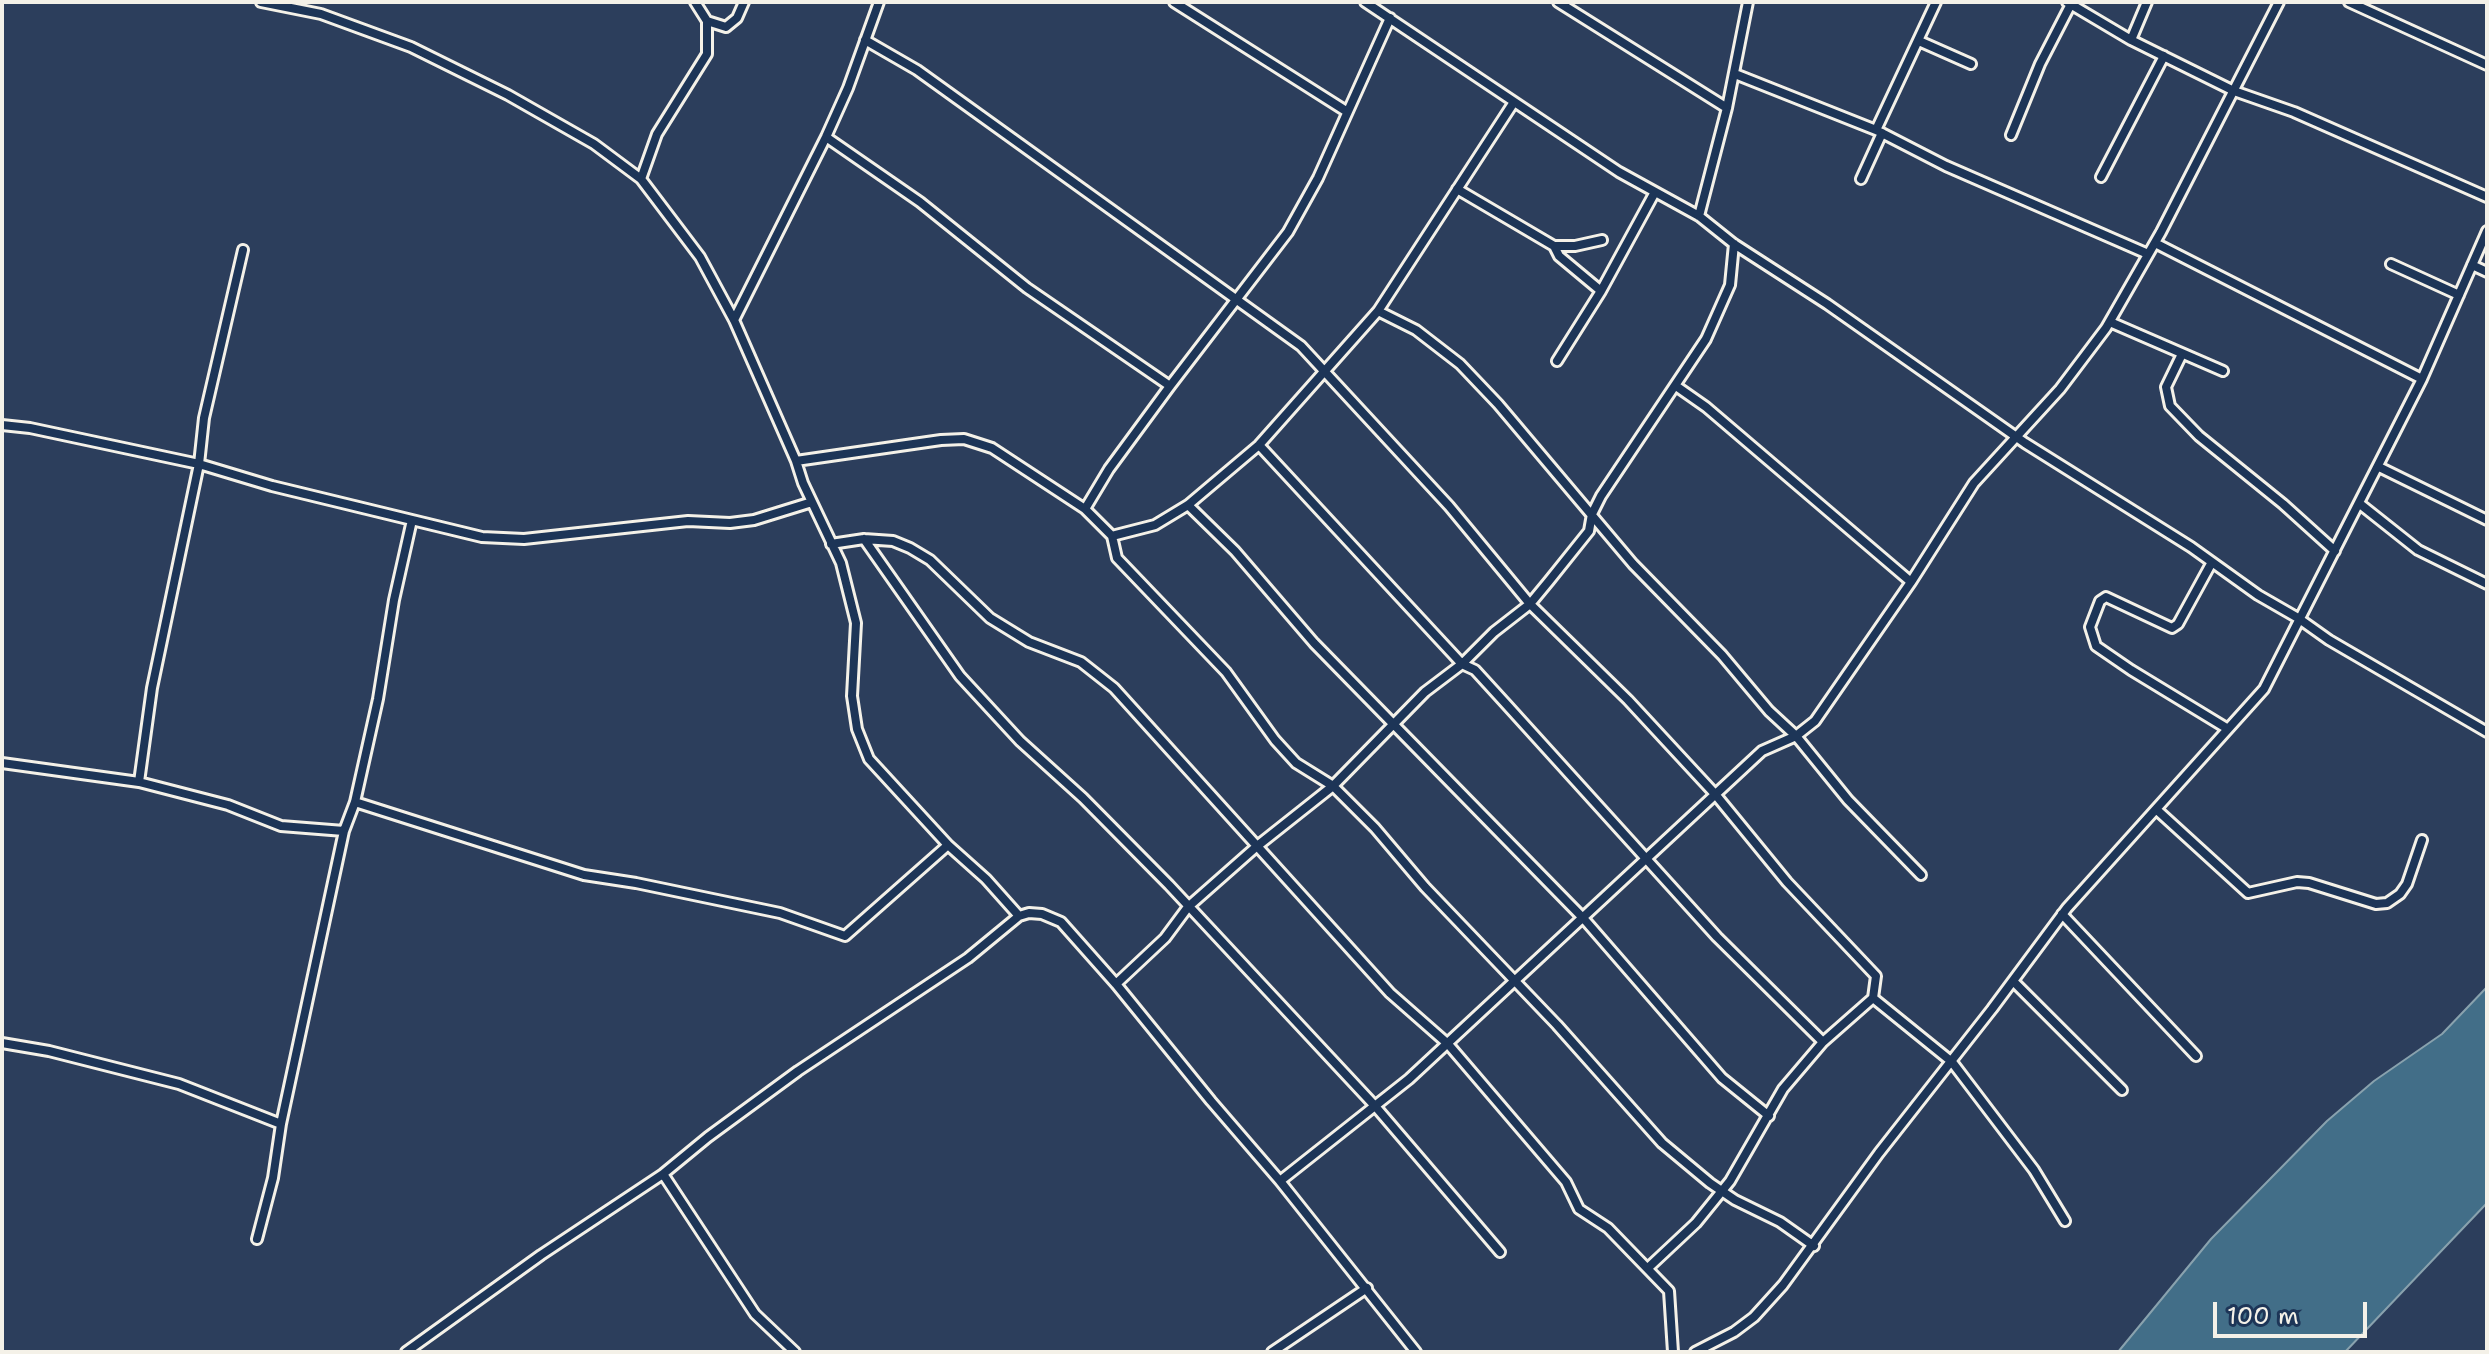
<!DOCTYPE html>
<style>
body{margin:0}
#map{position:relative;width:2489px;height:1354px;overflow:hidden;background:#2c3e5c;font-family:"Shantell Sans",sans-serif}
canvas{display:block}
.frame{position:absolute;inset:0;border:4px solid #f4f1e8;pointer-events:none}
.scale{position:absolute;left:2213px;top:1302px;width:154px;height:36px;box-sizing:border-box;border:4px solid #f4f1e8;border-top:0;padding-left:10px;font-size:24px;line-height:28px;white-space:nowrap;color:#f4f1e8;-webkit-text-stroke:6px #1d3557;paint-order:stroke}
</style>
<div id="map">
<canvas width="2489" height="1354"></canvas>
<div class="frame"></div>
<div class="scale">100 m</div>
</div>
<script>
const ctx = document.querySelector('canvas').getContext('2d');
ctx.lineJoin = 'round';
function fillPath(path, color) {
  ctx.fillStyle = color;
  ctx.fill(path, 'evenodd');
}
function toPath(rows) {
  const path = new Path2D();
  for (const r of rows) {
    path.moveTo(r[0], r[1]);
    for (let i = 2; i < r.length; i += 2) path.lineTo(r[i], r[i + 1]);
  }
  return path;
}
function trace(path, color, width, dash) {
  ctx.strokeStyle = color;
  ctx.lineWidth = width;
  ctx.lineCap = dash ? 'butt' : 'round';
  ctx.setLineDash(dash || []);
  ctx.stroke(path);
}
const water = toPath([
 [2487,987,2487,1203,2345,1352,2118,1352,2211,1239,2327,1121,2374,1081,2442,1034,2487,987]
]);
const street = toPath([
 [261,2,321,14,411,47,508,95,594,144,641,179,700,257,734,320,796,461,803,483,841,563,856,623,852,696,857,729,869,759,948,845,986,879,1019,916],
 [695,2,707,21],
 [1174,2,1346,111],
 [1365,2,1619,172,1699,216,1734,244,1827,304,2025,443,2191,547,2258,595,2298,618,2329,640,2487,732],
 [1558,2,1727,108],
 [2067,2,2131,40,2234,91,2294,112,2487,197],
 [2349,2,2487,65],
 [865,40,917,70,1301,346,1449,506,1530,604,1628,700,1715,794,1787,882,1876,976,1873,998],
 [2131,40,2147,2],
 [1919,41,1971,64],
 [1735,74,1876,130,1946,166,2148,254],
 [1876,130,1936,2],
 [2011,135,2040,64,2071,4],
 [826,137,920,202,1027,288,1170,386],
 [2101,177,2164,56],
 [641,179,657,134,707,54,707,21,726,27,737,18,744,2],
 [1861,179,1882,133],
 [1457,189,1554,246,1575,246,1602,240],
 [1699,216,1727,108,1748,2],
 [2155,243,2422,379],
 [1554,246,1559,256,1601,291],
 [2391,264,2459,295],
 [2472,265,2487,272],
 [1378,311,1416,330,1460,364,1498,404,1633,564,1722,655,1769,711,1796,736,1848,800,1921,875],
 [734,320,826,137,848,88,879,2],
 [2110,322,2223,371],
 [2182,354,2166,387,2170,406,2199,436,2283,504,2335,551],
 [1557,361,1601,291,1655,192],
 [1676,386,1706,407,1911,582],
 [2,425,30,428,199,464,272,486,482,537,524,539,688,521,730,523,754,520,812,502],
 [1259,445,1462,664,1475,670,1506,704,1717,937,1823,1042],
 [796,461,941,440,964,439,992,448,1085,509,1112,536,1117,558,1226,672,1275,740,1296,763,1333,786,1375,828,1425,887,1557,1025,1662,1143,1710,1183,1735,1200,1780,1222,1814,1246],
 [2379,467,2487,520],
 [2360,504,2418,550,2487,584],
 [1188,505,1235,551,1314,643,1584,919,1722,1078,1769,1116],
 [1085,509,1109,469,1170,386,1288,232,1318,178,1390,18],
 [1112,536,1155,525,1188,505,1259,445,1378,311,1514,102],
 [864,539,960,676,1020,741,1083,798,1169,885,1375,1106,1500,1252],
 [831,544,864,539,893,541,910,548,930,560,990,618,1029,642,1081,662,1114,688,1390,993,1448,1044,1566,1182,1579,1209,1608,1228,1669,1291,1673,1352],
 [2212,562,2178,624,2172,628,2106,597,2100,601,2090,627,2096,646,2131,670,2228,729],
 [2,763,139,782,228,805,281,826,344,831],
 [139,782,152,688,199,464,204,418,243,250],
 [355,802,584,875,636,883,780,913,845,936,948,845],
 [2157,810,2248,893,2297,882,2309,883,2376,904,2387,903,2400,894,2407,884,2422,840],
 [2062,914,2196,1056],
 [2013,981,2122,1090],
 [1116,984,1165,938,1188,907,1256,847,1333,786,1425,692,1462,664,1494,632,1530,604,1549,581,1589,531,1592,514,1601,496,1706,339,1730,285,1734,244],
 [2,1043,49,1051,179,1084,281,1124],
 [663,1174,755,1314,795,1352],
 [1280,1181,1409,1079,1762,751,1796,736,1815,721,1911,582,1974,483,2060,389,2106,328,2161,232,2279,2],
 [257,1239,273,1178,281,1124,344,831,355,802,378,699,394,600,412,520],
 [1648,1268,1696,1223,1730,1181,1783,1089,1823,1042,1873,998,1952,1062,2034,1170,2065,1221],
 [406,1352,541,1255,663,1174,708,1137,798,1071,968,958,1019,916,1029,913,1042,914,1061,922,1116,984,1211,1101,1280,1181,1416,1352],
 [1272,1352,1367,1288],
 [1695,1352,1734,1332,1754,1317,1783,1285,1879,1153,1992,1009,2067,908,2264,689,2422,379,2487,231]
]);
fillPath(water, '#426e88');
trace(water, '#89a2ae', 2);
trace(street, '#f4f1e8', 14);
trace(street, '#1d3557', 8);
</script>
